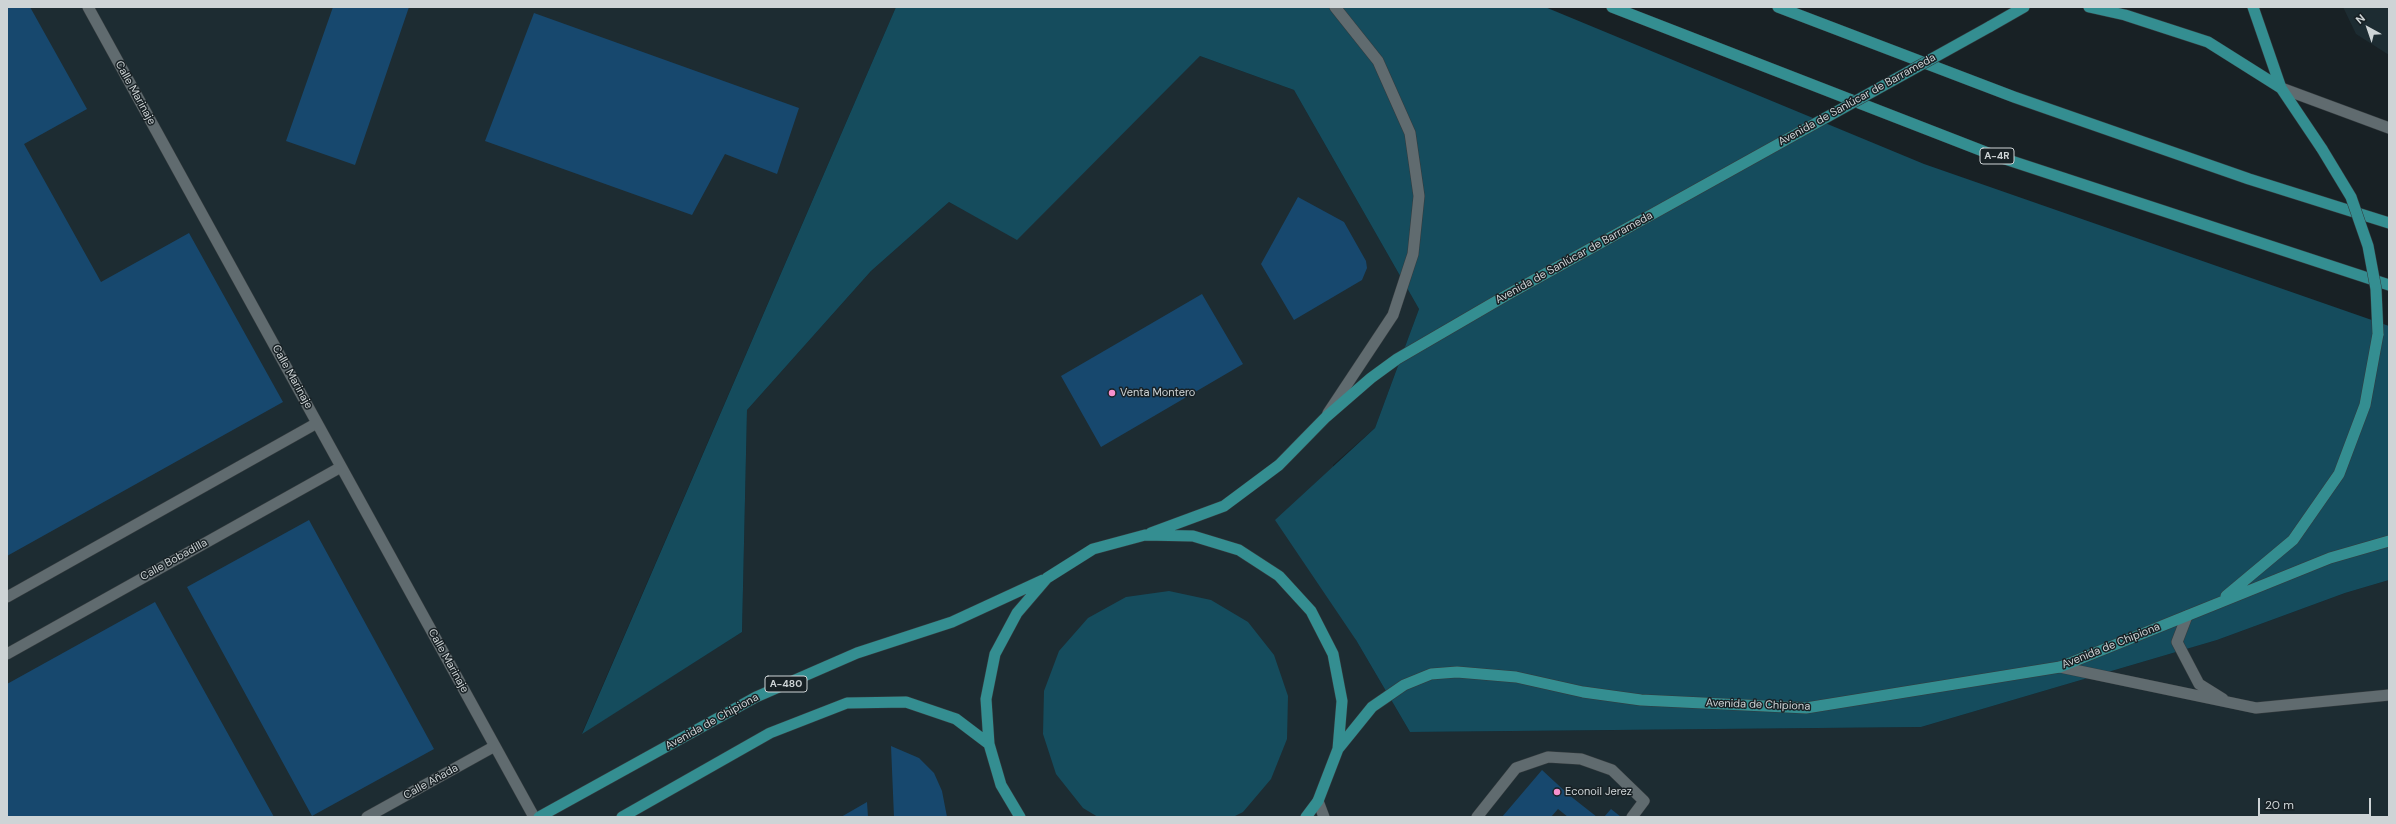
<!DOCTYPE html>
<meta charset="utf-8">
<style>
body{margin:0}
#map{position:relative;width:2396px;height:824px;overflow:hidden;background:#182125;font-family:"DM Sans",sans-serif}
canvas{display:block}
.frame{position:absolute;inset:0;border:8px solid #ced4d6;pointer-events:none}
.north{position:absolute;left:2348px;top:8px;width:40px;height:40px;-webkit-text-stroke:3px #182125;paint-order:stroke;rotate:320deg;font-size:11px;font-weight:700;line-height:16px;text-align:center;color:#ced4d6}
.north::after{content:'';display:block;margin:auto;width:14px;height:18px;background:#ced4d6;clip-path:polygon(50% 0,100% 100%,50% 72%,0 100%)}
.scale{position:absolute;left:2258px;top:798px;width:113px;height:18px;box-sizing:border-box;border:2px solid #ced4d6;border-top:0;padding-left:5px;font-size:12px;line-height:14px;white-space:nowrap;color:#ced4d6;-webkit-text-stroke:3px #182125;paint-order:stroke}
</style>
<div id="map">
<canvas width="2396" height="824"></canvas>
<div class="frame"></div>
<div class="north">N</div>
<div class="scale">20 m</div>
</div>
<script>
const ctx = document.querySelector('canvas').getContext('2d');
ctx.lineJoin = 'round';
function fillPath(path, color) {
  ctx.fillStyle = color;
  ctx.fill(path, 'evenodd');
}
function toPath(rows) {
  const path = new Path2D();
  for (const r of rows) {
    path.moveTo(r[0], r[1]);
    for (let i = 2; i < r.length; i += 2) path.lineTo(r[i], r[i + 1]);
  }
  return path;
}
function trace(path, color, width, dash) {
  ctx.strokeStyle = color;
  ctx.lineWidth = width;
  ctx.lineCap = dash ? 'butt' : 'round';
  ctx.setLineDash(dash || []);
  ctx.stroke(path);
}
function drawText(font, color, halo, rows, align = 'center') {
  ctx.font = font + ' "DM Sans",sans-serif';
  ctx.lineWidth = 3;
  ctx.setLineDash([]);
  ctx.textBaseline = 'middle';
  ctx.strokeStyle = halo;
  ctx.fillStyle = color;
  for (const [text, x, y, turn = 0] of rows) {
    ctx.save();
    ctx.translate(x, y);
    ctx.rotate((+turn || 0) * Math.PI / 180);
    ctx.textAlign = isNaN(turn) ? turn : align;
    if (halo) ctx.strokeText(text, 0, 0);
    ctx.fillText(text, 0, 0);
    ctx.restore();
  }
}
const built = toPath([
 [7,7,896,7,582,733,742,632,747,410,871,271,949,202,1017,239,1200,56,1294,90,1419,309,1375,428,1333,465,1356,640,1410,732,1921,727,2217,640,2345,593,2389,580,2389,817,7,817],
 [2343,7,2389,7,2389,55,2356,34]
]);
const green = toPath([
 [896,7,1545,7,1924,164,2389,326,2389,580,2345,593,2217,640,1921,727,1410,732,1356,640,1275,520,1375,428,1419,309,1294,90,1200,56,1017,240,949,202,871,271,747,410,742,632,582,734],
 [1169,591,1211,600,1248,622,1274,655,1288,696,1287,739,1271,779,1243,812,1233,817,1098,817,1083,808,1056,774,1043,734,1044,691,1059,651,1088,618,1126,597]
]);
const building = toPath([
 [7,7,30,7,87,109,24,144,101,282,189,233,283,402,7,556],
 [333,7,409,7,355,165,286,141],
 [534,13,799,108,777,174,725,154,692,215,485,141],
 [1298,197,1344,222,1366,261,1367,268,1362,280,1294,320,1261,264],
 [1202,294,1243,364,1101,447,1061,376],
 [309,520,434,749,312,816,187,587],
 [155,602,274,817,7,817,7,684],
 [891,746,919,758,934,773,942,791,947,817,894,817],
 [1542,770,1569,795,1597,817,1568,817,1558,809,1551,817,1502,817],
 [867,802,868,817,841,817],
 [1611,809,1621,817,1604,817]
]);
const service = toPath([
 [88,7,534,817],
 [7,597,317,423],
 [2187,616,2177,642,2199,684,2223,699],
 [7,654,341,467],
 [2060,667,2256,708,2389,695],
 [367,817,495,746],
 [1477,817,1516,768,1548,757,1581,759,1612,770,1644,801,1632,817]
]);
const minor = toPath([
 [2281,88,2389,128],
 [1328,413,1393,315,1413,254,1419,196,1410,133,1378,61,1335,7]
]);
const tertiary = toPath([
 [1318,801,1324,817]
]);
const primary = toPath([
 [1612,7,1993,155,2389,285],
 [1778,7,2014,97,2249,179,2389,223],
 [2089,7,2125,15,2208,42,2281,88],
 [2253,7,2281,88,2322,149],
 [1989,27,2024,7],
 [1151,533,1224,506,1279,465,1326,417,1371,378,1397,359,1507,295,1800,132],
 [2226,596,2293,540,2339,474,2365,405,2378,334],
 [1338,749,1372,707,1404,685,1431,674,1457,672,1516,677,1583,692,1641,700,1806,708,2060,667,2330,558,2389,541],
 [539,817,756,697,857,653,952,622,1043,580],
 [622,817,770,733,847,703,906,702,956,719,989,744],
 [1020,817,1001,785,989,744,986,699,995,654,1017,613,1047,578,1093,549,1145,535,1193,536,1239,550,1279,576,1311,611,1333,654,1342,701,1338,749,1318,801,1306,817]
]);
const primaryBridge = toPath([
 [1800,132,1989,27],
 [2322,149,2351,197,2368,246,2376,289,2378,334]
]);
const markers = [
 [1112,393,4,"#f790cd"],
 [1557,792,4,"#f790cd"]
];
const shields = [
 [1997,156,34],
 [786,684,42]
];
const shieldNames = [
 ["A-4R",1997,156],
 ["A-480",786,684]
];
const streetNames = [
 ["Calle Marinaje",135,93,61],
 ["Avenida de Sanlúcar de Barrameda",1857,100,-29],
 ["Avenida de Sanlúcar de Barrameda",1574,258,-29],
 ["Calle Marinaje",292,377,61],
 ["Calle Bobadilla",174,560,-29],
 ["Avenida de Chipiona",2111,646,-22],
 ["Calle Marinaje",448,661,61],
 ["Avenida de Chipiona",1758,705,2],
 ["Avenida de Chipiona",712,722,-29],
 ["Calle Añada",431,782,-29]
];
const poiNames = [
 ["Venta Montero",1120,393],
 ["Econoil Jerez",1565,792]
];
fillPath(built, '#1d2c32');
fillPath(green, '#154c5d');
fillPath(building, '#17486e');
trace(service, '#343b3e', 12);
trace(minor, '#343b3e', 12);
trace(tertiary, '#343b3e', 12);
trace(primary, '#343b3e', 12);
trace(service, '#606b6f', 11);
trace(minor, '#606b6f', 11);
trace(tertiary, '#606b6f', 11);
trace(primary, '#348e91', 11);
trace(primaryBridge, '#343b3e', 12, []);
trace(primaryBridge, '#348e91', 11);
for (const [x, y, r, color] of markers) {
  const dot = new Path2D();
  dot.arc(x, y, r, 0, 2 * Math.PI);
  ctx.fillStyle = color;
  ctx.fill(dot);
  trace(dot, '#182125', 1.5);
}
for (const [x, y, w] of shields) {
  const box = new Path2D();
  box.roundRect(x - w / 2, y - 8, w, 16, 3);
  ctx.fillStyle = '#182125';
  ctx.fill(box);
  trace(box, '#ced4d6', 1);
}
drawText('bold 10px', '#ced4d6', null, shieldNames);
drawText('11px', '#ced4d6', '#182125', streetNames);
drawText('11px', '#ced4d6', '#182125', poiNames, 'left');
</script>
